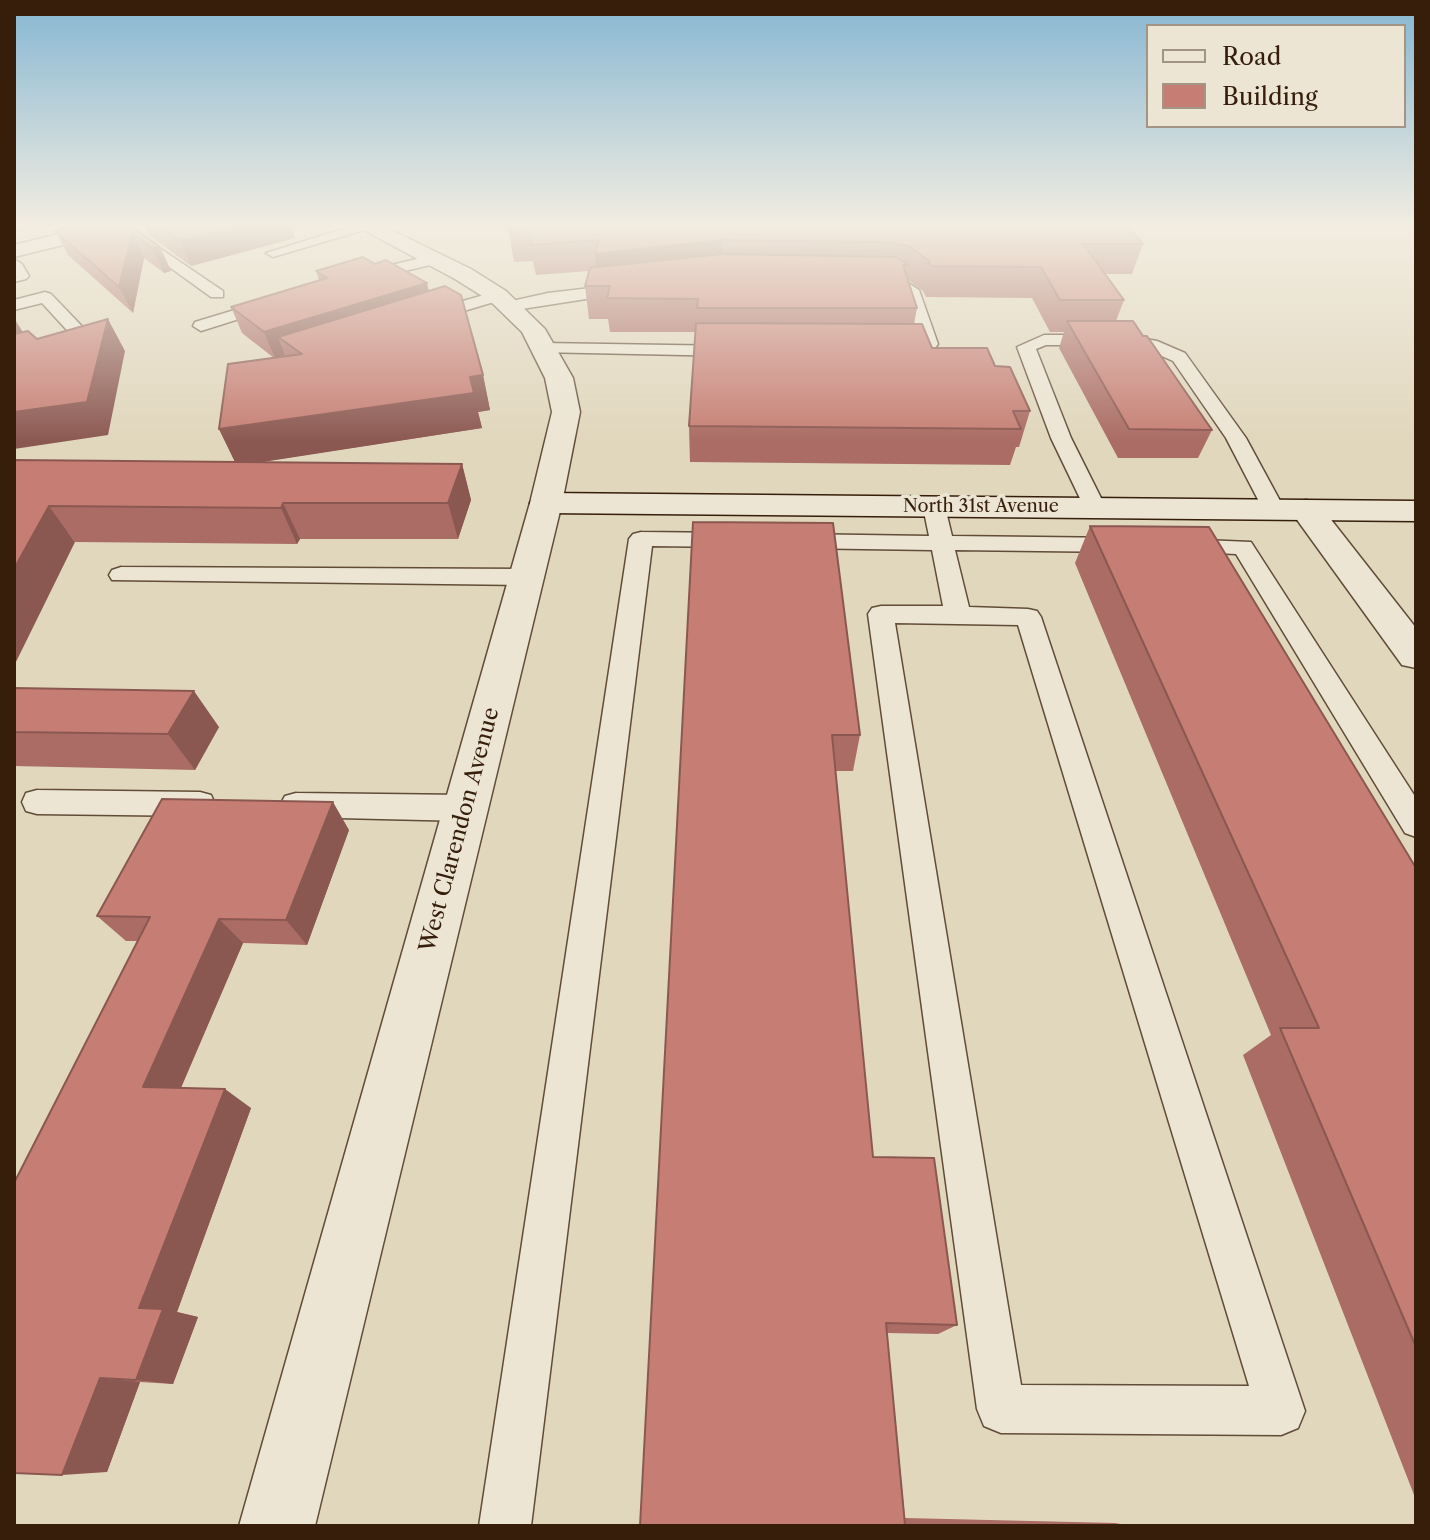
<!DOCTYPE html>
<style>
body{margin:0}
#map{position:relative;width:1430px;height:1540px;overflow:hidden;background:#e1d7bd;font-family:"Libre Caslon Text",serif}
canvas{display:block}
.frame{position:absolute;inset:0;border:16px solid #361e0a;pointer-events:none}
.legend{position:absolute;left:1146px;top:24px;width:260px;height:104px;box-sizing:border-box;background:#ece5d4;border:2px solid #a39583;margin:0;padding:10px 14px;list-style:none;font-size:24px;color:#361e0a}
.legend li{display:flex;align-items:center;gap:16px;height:40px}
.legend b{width:40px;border:2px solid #a39583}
</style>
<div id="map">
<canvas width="1430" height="1540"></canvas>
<div class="frame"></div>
<ul class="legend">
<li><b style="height:10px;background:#ece5d4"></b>Road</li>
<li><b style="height:22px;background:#c67e74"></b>Building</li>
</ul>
</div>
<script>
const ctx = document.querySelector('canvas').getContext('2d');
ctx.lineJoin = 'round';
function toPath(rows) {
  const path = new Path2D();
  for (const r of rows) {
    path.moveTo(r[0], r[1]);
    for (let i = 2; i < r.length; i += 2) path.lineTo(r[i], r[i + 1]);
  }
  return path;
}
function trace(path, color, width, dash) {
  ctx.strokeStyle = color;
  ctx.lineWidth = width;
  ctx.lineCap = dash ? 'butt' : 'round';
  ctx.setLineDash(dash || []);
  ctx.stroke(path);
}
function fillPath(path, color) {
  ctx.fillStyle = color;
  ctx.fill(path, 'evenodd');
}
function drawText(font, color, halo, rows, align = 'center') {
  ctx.font = font + ' "Libre Caslon Text",serif';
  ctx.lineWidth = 7;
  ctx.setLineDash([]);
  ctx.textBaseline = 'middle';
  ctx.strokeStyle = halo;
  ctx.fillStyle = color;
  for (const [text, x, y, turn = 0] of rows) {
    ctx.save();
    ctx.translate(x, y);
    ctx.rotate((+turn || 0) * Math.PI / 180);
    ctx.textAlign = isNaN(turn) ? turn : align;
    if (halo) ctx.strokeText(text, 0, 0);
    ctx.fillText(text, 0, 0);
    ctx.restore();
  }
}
const lane = toPath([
 [14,226,22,226,14,231,14,226],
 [353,226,374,227,273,257,266,253,353,226],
 [130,228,223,291,223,297,211,297,125,235,125,229,130,228],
 [434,255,439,257,439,263,362,281,354,276,357,273,434,255],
 [14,259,22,264,29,276,26,279,14,282,14,259],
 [876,275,902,279,919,290,938,344,935,348,920,355,895,355,892,351,895,347,920,342,906,295,892,286,870,283,868,280,876,275],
 [625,284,633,289,631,292,509,311,501,306,503,303,548,293,625,284],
 [498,291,506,296,504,299,427,322,419,317,421,313,498,291],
 [45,292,51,294,97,342,94,346,14,370,14,359,76,340,42,303,14,310,14,300,45,292],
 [274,298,282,303,280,306,201,331,193,326,195,322,274,298],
 [1044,335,1123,335,1157,341,1185,353,1246,438,1285,510,1282,515,1266,515,1226,438,1173,361,1146,349,1123,345,1046,345,1036,349,1071,438,1106,508,1095,515,1087,513,1051,438,1017,347,1044,335],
 [543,343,733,346,742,351,733,356,537,352,534,348,543,343],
 [934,500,945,507,952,536,1123,538,1131,540,1135,545,1131,550,1123,552,955,550,969,607,1028,609,1037,611,1041,617,1305,1411,1298,1428,1281,1435,1001,1433,984,1426,977,1409,868,614,872,608,881,606,943,606,932,550,795,548,787,546,783,541,787,536,795,534,929,536,923,507,934,500],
 [895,623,1018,625,1249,1386,1021,1385,895,623],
 [641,532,731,533,739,535,743,540,739,545,731,547,652,546,531,1526,479,1526,629,539,633,534,641,532],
 [1179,539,1251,542,1416,798,1416,837,1405,833,1236,554,1171,551,1167,546,1171,541,1179,539],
 [121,567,526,569,535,572,538,577,535,582,526,585,112,580,109,575,112,570,121,567],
 [37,790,200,792,211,795,215,804,211,813,200,816,37,814,26,811,22,802,26,793,37,790],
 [296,793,466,795,477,799,482,808,477,817,466,821,296,817,285,814,280,805,285,796,296,793]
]);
const street = toPath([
 [90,226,127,226,124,230,14,257,14,245,90,226],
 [356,226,383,226,471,269,506,291,545,329,573,378,580,412,562,503,315,1526,239,1526,530,503,552,412,545,378,522,332,490,301,455,279,356,226],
 [1306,500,1318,503,1416,628,1416,668,1402,665,1290,510,1294,503,1306,500]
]);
const secondary = toPath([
 [546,493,1416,501,1416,521,546,513,535,510,530,503,535,496,546,493]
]);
const wall = toPath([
 [132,226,160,247,171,271,164,273,144,258,133,313,68,255,55,231],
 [145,226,291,226,295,238,191,266,149,235],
 [508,226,1143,244,1132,274,1105,274,1124,300,1116,321,1212,430,1198,458,1118,458,1059,348,1064,332,1050,332,1032,298,926,297,923,291,908,280,917,308,914,324,932,348,995,366,1030,411,1019,447,1016,447,1010,465,690,462,689,426,696,332,610,332,608,319,589,319,585,286,589,271,536,275,533,261,514,262],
 [375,264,429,291,483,375,490,410,478,412,482,428,259,462,462,464,471,500,458,539,300,539,297,544,75,542,14,460,235,462,219,429,274,358,242,333,231,307,319,280,316,271],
 [693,522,860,735,853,771,835,771,873,1157,957,1325,938,1334,887,1333,905,1518,1115,1523,1132,1526,640,1526],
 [1090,526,1416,868,1416,1500,1243,1055,1271,1035,1075,563],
 [14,688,219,727,195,770,14,766],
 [349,830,307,945,243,943,181,1088,251,1108,177,1312,198,1317,173,1384,140,1382,107,1472,138,941,126,941,97,916]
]);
const shadedWall = toPath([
 [241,226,291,226,295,238,191,266,180,241],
 [132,233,144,258,133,313,119,287],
 [722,240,722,270,598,284,595,254],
 [160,247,171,271,164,273,152,248],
 [427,283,433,308,278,337,285,355,275,358,264,332],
 [14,318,34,350,14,356],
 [108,319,125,351,108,435,14,449,14,412],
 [483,375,490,410,478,412,482,428,237,466,219,429],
 [462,464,471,500,458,539,448,503],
 [283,503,300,539,297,544,281,508],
 [49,506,75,542,14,666,14,569],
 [194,691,219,727,195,770,168,734],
 [333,802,349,830,307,945,286,920],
 [219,919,243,943,173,1106,143,1087],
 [225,1089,251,1108,177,1312,198,1317,173,1384,136,1380,139,1308],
 [100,1378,140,1382,107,1472,62,1475]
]);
const building = toPath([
 [73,226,132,226,160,247,152,248,132,233,119,287,55,231,73,226],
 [160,226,241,226,180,241,160,226],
 [508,226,1128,226,1143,244,1083,244,1124,300,1060,300,1041,267,931,266,928,260,909,246,882,242,722,240,595,254,599,240,531,245,529,231,509,232,508,226],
 [722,254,896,257,909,265,903,265,917,308,697,308,698,299,607,298,610,286,585,286,590,268,722,254],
 [363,257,375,264,386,260,427,283,264,332,231,307,327,278,316,271,363,257],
 [445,286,461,295,483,375,470,377,474,393,219,429,228,364,302,354,278,337,445,286],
 [108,319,87,402,14,412,14,334,28,331,37,339,108,319],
 [1067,321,1133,321,1143,336,1147,336,1212,430,1129,429,1067,321],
 [696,323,922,324,932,348,987,348,995,366,1010,367,1030,411,1013,411,1021,429,689,426,696,323],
 [14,460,462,464,448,503,283,503,281,508,49,506,14,569,14,460],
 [693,522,833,523,860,735,832,735,873,1157,934,1158,957,1325,886,1323,905,1525,956,1526,640,1526,693,522],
 [1090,526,1209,527,1416,868,1416,1347,1280,1028,1319,1028,1090,526],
 [14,688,194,691,168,734,14,732,14,688],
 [162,799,333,802,286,920,219,919,143,1087,225,1089,139,1308,163,1309,136,1380,100,1378,62,1475,14,1473,14,1183,150,917,97,916,162,799]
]);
const farStreetnames = [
 ["North 31st Avenue",981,507]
];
const streetNames = [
 ["West Clarendon Avenue",460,830,-75]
];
trace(lane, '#614c37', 3);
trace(street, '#614c37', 3);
trace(secondary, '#361e0a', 3);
fillPath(lane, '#ece5d4');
fillPath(street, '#ece5d4');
fillPath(secondary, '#ece5d4');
fillPath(wall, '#aa6c64');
fillPath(shadedWall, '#8b5851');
fillPath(building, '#c67e74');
trace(building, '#8b5851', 2);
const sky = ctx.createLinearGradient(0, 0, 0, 442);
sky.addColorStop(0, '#86b6d2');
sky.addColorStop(0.51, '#f2ede1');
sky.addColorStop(1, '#f2ede100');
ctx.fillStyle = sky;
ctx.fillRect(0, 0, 1430, 442);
drawText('18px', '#361e0a', '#ece5d4', farStreetnames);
drawText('22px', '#361e0a', '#ece5d4', streetNames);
</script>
